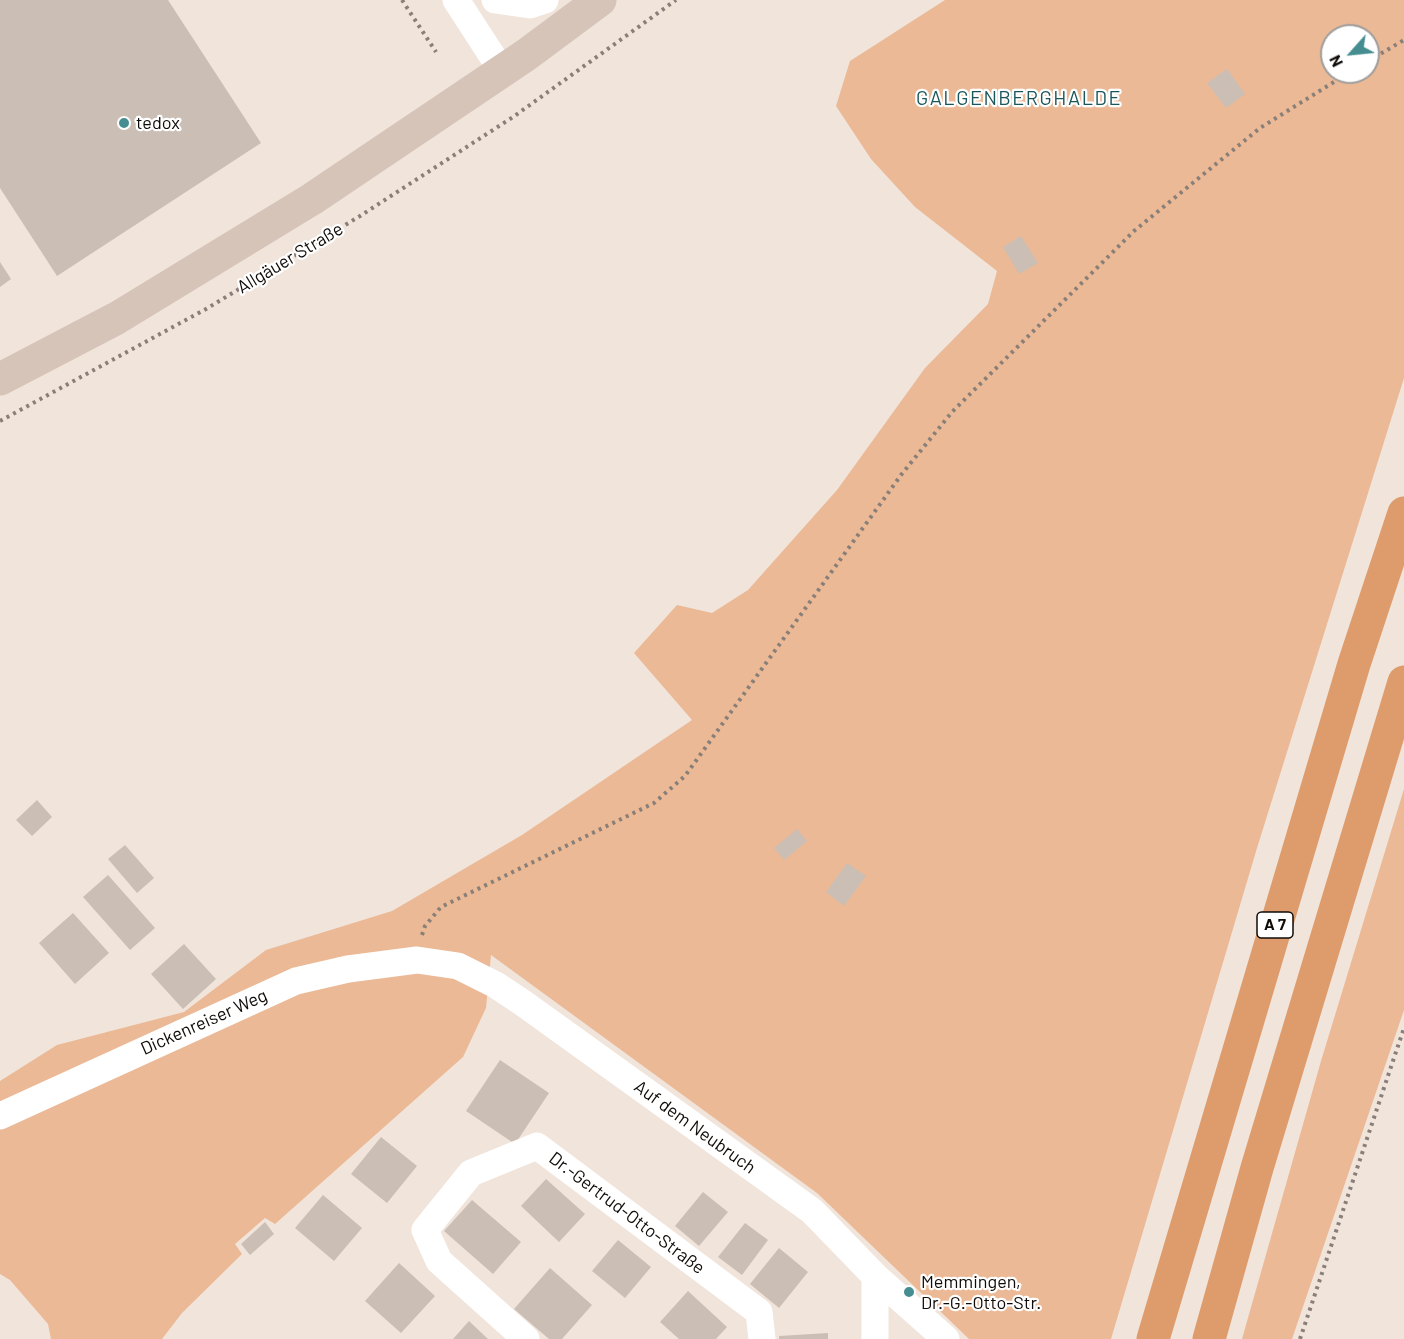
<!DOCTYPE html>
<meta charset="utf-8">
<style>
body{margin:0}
#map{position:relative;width:1404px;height:1339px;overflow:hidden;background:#f1e4db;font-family:Barlow,sans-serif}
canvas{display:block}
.north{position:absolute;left:1320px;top:24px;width:60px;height:60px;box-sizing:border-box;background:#fff;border:2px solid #9f9d9c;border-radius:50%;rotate:243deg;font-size:16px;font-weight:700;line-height:24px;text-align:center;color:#0f0b08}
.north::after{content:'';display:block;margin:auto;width:21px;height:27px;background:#458d90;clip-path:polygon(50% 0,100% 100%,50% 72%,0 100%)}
</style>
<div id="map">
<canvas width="1404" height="1339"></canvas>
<div class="north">N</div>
</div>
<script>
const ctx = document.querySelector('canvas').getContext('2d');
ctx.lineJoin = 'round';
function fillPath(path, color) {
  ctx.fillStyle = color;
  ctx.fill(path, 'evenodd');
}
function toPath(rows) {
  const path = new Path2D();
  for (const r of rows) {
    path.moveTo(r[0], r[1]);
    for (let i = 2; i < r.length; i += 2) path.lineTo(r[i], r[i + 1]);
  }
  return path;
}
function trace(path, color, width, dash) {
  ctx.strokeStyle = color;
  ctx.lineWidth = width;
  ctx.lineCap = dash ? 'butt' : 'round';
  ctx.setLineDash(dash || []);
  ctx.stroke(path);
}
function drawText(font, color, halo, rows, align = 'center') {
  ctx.font = font + ' Barlow,sans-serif';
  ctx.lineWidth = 4.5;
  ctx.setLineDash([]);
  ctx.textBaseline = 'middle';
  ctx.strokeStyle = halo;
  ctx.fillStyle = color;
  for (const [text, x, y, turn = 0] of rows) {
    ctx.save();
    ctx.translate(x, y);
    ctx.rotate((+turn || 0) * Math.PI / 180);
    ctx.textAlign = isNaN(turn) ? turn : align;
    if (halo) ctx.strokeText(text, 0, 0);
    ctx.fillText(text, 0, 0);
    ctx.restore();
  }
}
const green = toPath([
 [945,0,1404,0,1404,378,1257,848,1111,1339,969,1339,817,1193,491,955,486,1008,463,1057,275,1224,265,1218,235,1244,242,1254,182,1313,162,1339,51,1339,48,1324,10,1280,0,1274,0,1081,57,1045,184,1012,266,950,392,911,522,835,692,720,634,653,677,605,712,613,748,590,837,490,925,368,988,304,997,271,915,207,871,159,836,106,850,61],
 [1332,36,1368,36,1368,72,1332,72],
 [1404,789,1404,1010,1292,1339,1242,1339,1321,1061]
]);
const building = toPath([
 [0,0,168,0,261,143,57,276,0,188],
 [1227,69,1245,94,1226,108,1207,83],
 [1021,236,1038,263,1019,274,1003,247],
 [0,262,11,279,0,287],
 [37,800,52,817,32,836,16,820],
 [797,829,807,841,784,860,774,848],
 [125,845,154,878,137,893,108,859],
 [847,863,866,876,844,906,826,892],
 [108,875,155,928,130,950,83,897],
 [73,913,109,953,75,984,39,943],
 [184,944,216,979,183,1009,151,974],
 [500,1060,549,1093,515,1144,466,1111],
 [381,1137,417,1166,387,1203,351,1174],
 [546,1179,585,1214,559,1242,521,1206],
 [703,1192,728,1212,699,1246,675,1226],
 [323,1195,362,1228,334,1261,295,1228],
 [472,1200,521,1242,493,1274,444,1231],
 [265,1222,274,1234,250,1255,241,1244],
 [745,1223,768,1240,742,1275,718,1257],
 [618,1240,651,1267,625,1298,592,1271],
 [779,1248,808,1272,779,1308,750,1284],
 [399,1263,435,1296,401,1333,365,1301],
 [550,1268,592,1305,562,1339,549,1339,514,1309],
 [688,1291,727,1327,716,1339,679,1339,660,1322],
 [469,1321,488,1339,453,1339],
 [828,1333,828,1339,779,1339,779,1336]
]);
const path = toPath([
 [402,0,436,52],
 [1368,61,1404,40],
 [0,421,206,309,360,216,513,117,676,0],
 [422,935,425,926,441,907,654,803,685,776,901,475,952,412,1134,231,1260,128,1350,72],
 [1300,1339,1404,1028]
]);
const minor = toPath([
 [456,0,502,71],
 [495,0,530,5,545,0],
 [0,1116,296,981,348,969,417,960,458,966,496,985,523,1003,812,1211,875,1276,946,1339],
 [875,1276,875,1339],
 [526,1339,439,1261,425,1230,471,1173,537,1146,759,1312,762,1339]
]);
const secondary = toPath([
 [0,379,117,318,312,199,526,55,600,0]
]);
const motorway = toPath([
 [1153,1339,1354,664,1404,513],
 [1209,1339,1257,1168,1404,682]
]);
const markers = [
 [124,123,6,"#458d90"],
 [909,1292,6,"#458d90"]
];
const shields = [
 [1275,925,36]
];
const shieldNames = [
 ["A 7",1275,925]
];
const poiNames = [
 ["tedox",136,123],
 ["Memmingen,",921,1282],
 ["Dr.-G.-Otto-Str.",921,1303]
];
const streetNames = [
 ["Allgäuer Straße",290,258,-31],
 ["Dickenreiser Weg",204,1022,-24],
 ["Auf dem Neubruch",695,1127,36],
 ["Dr.-Gertrud-Otto-Straße",627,1213,37]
];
const neighbourhoodNames = [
 ["GALGENBERGHALDE",1019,98]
];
fillPath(green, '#ebb995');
fillPath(building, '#cbbeb5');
trace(path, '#887f79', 4, [3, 4.5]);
trace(minor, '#fff', 27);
trace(secondary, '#d6c4b8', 33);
trace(motorway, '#de9c6c', 33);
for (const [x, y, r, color] of markers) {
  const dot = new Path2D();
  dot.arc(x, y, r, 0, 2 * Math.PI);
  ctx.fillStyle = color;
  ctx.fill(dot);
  trace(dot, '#fff', 2);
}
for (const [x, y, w] of shields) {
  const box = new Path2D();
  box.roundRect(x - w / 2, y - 13, w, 26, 4.5);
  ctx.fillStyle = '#fff';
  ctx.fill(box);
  trace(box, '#0f0b08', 1.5);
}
drawText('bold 16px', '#0f0b08', null, shieldNames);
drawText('18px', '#0f0b08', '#fff', poiNames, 'left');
drawText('18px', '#0f0b08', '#fff', streetNames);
ctx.letterSpacing = '1.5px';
drawText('20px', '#1b5659', '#fff', neighbourhoodNames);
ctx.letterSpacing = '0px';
</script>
